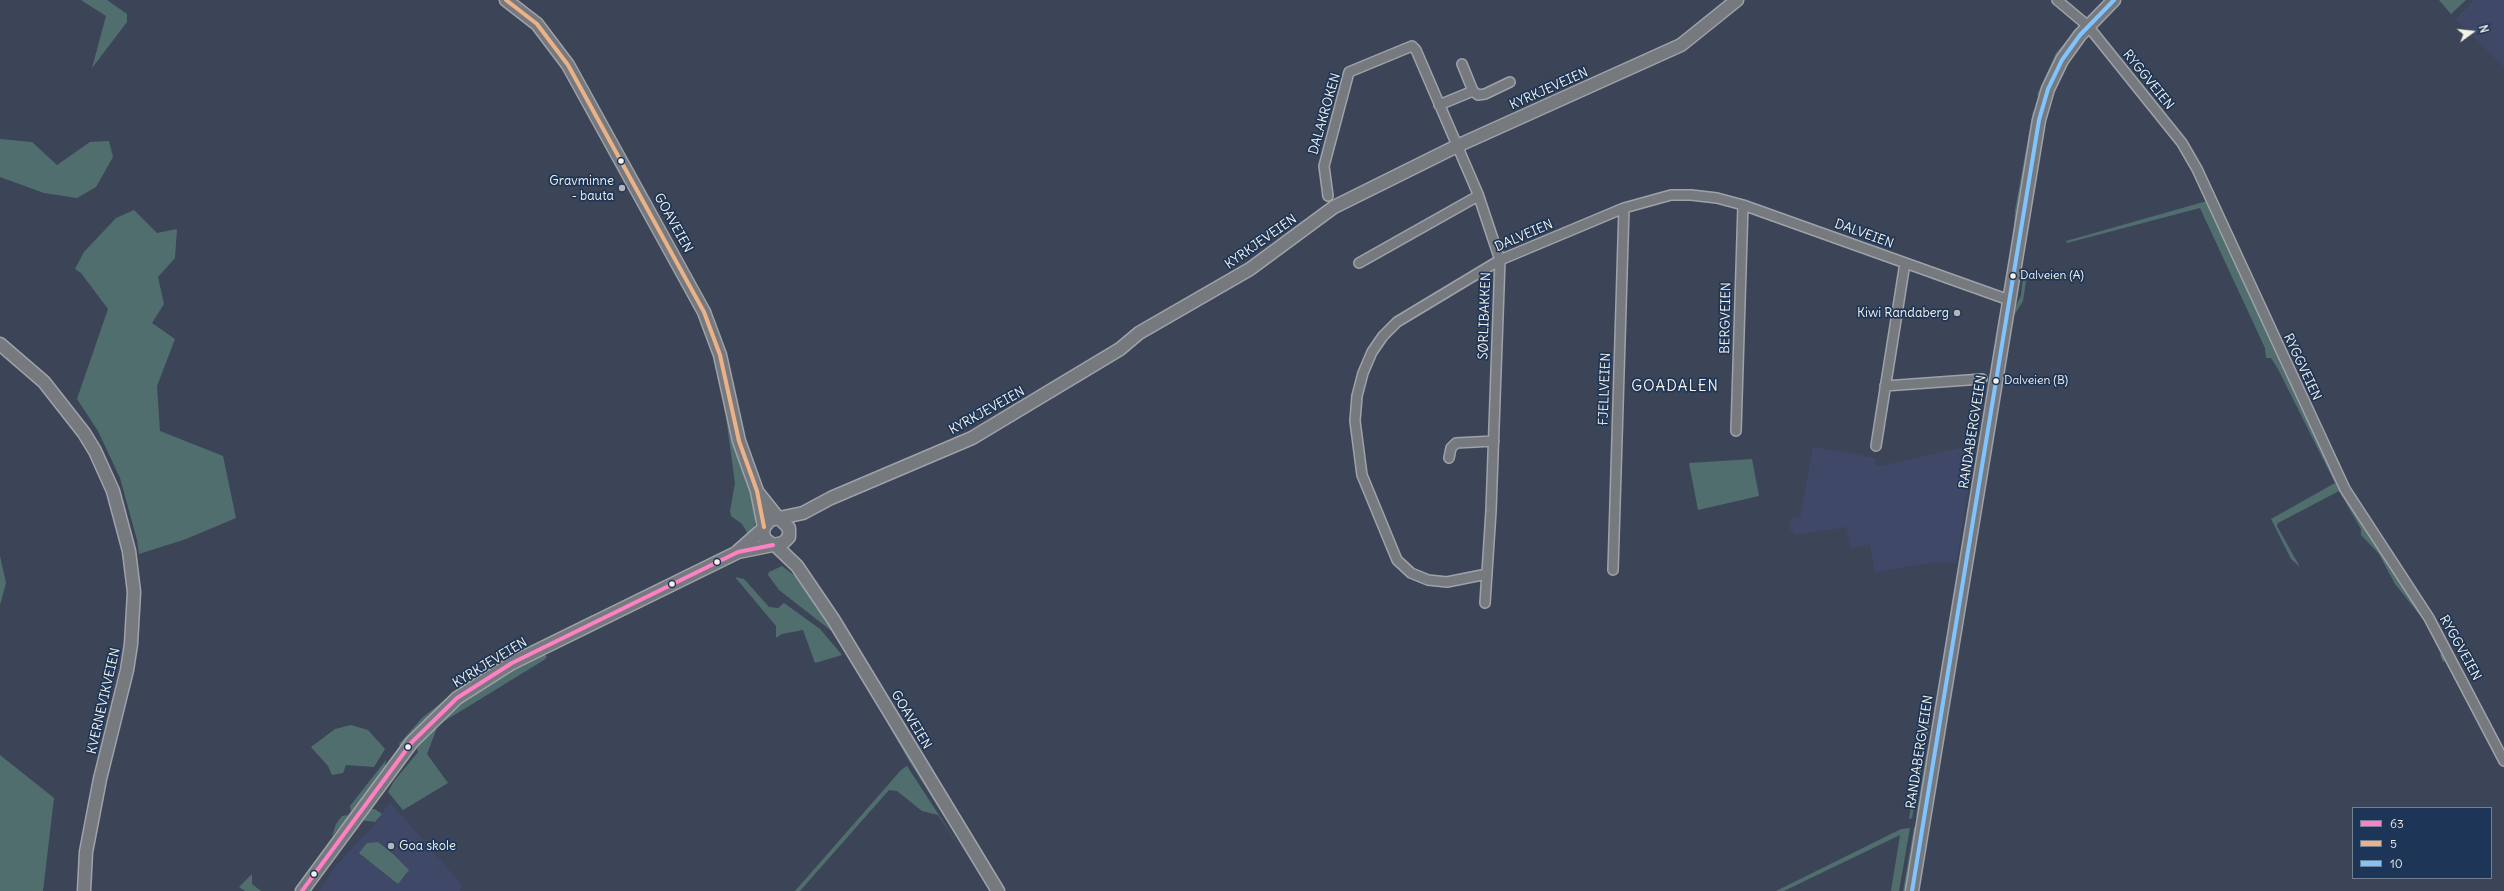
<!DOCTYPE html>
<meta charset="utf-8">
<style>
body{margin:0}
#map{position:relative;width:2504px;height:891px;overflow:hidden;background:#3c4557;font-family:Delius,sans-serif}
canvas{display:block}
.legend{position:absolute;left:2352px;top:807px;width:140px;height:72px;box-sizing:border-box;background:#1d3557;border:1px solid #738091;margin:0;padding:5px 7px;list-style:none;font-size:12px;color:#f4f1e8}
.legend li{display:flex;align-items:center;gap:8px;height:20px}
.legend b{width:20px;border:1px solid #738091}
.north{position:absolute;left:2452px;top:12px;width:40px;height:40px;-webkit-text-stroke:3px #1d3557;paint-order:stroke;rotate:75deg;font-size:11px;font-weight:700;line-height:16px;text-align:center;color:#f4f1e8}
.north::after{content:'';display:block;margin:auto;width:14px;height:18px;background:#f4f1e8;clip-path:polygon(50% 0,100% 100%,50% 72%,0 100%)}
</style>
<div id="map">
<canvas width="2504" height="891"></canvas>
<ul class="legend">
<li><b style="height:5px;background:#ff80c5"></b>63</li>
<li><b style="height:5px;background:#ebb288"></b>5</li>
<li><b style="height:5px;background:#80c4ff"></b>10</li>
</ul>
<div class="north">N</div>
</div>
<script>
const ctx = document.querySelector('canvas').getContext('2d');
ctx.lineJoin = 'round';
function fillPath(path, color) {
  ctx.fillStyle = color;
  ctx.fill(path, 'evenodd');
}
function toPath(rows) {
  const path = new Path2D();
  for (const r of rows) {
    path.moveTo(r[0], r[1]);
    for (let i = 2; i < r.length; i += 2) path.lineTo(r[i], r[i + 1]);
  }
  return path;
}
function trace(path, color, width, dash) {
  ctx.strokeStyle = color;
  ctx.lineWidth = width;
  ctx.lineCap = dash ? 'butt' : 'round';
  ctx.setLineDash(dash || []);
  ctx.stroke(path);
}
function drawText(font, color, halo, rows, align = 'center') {
  ctx.font = font + ' Delius,sans-serif';
  ctx.lineWidth = 3.5;
  ctx.setLineDash([]);
  ctx.textBaseline = 'middle';
  ctx.strokeStyle = halo;
  ctx.fillStyle = color;
  for (const [text, x, y, turn = 0] of rows) {
    ctx.save();
    ctx.translate(x, y);
    ctx.rotate((+turn || 0) * Math.PI / 180);
    ctx.textAlign = isNaN(turn) ? turn : align;
    if (halo) ctx.strokeText(text, 0, 0);
    ctx.fillText(text, 0, 0);
    ctx.restore();
  }
}
const built = toPath([
 [2474,0,2504,0,2504,67,2456,19],
 [1969,446,1975,446,1956,563,1941,562,1909,566,1875,573,1870,544,1851,548,1846,527,1796,535,1789,528,1792,517,1800,518,1813,447,1876,458,1875,465,1880,466],
 [390,802,462,885,460,891,320,891,334,868,374,825]
]);
const green = toPath([
 [81,0,107,0,127,14,127,22,92,68,106,16],
 [2439,0,2466,0,2451,14],
 [2077,28,2078,31,2060,52,2049,72,2040,95,2037,95,2056,53],
 [2033,111,2035,112,2013,245,2015,210],
 [0,139,32,142,57,165,90,142,109,141,113,157,96,187,77,198,44,193,0,177],
 [2207,201,2342,490,2435,633,2449,659,2443,662,2440,655,2443,652,2435,634,2395,584,2379,554,2361,535,2361,529,2339,491,2278,523,2277,526,2300,567,2291,559,2271,519,2335,483,2278,369,2271,358,2266,358,2265,348,2200,208,2067,243,2066,241],
 [134,210,157,233,177,229,175,258,158,277,164,304,152,323,175,339,157,386,160,431,223,456,236,518,186,539,139,554,137,540,120,478,98,431,77,399,108,309,81,273,75,269,84,252,116,218],
 [2027,274,2023,301,2013,317,1952,678,2009,321,2021,295,2023,277],
 [723,395,757,515,754,527,748,534,742,524,731,516,730,511,735,483],
 [1752,459,1759,496,1698,510,1689,463],
 [0,556,6,583,0,605],
 [782,566,795,576,838,636,779,590,768,575,769,572],
 [735,577,744,579,769,607,778,608,784,603,820,629,842,655,815,663,803,630,782,634,776,638,776,626],
 [592,615,594,616,500,664,467,685,445,701,400,746,399,744,422,718,481,671],
 [543,652,547,657,544,660,438,725,427,754,448,783,403,810,388,792,394,781,418,752,417,749,419,744,437,720,489,681],
 [872,696,875,696,971,855,968,855,909,761],
 [1924,722,1930,723,1912,818,1909,819],
 [351,725,368,730,385,749,374,767,346,765,343,773,332,775,328,766,311,747,335,729],
 [1933,725,1920,815,1916,817,1926,755],
 [0,755,54,798,43,891,0,891],
 [386,760,384,771,346,821,332,836,336,824,342,816,348,815,351,811,350,806],
 [907,766,961,849,938,815,922,811,897,791,889,790,800,891,795,891,901,770],
 [368,809,375,809,382,814,375,822,360,820,359,827,335,856,309,891,306,891,359,818],
 [1914,827,1917,827,1907,891,1903,891],
 [1910,828,1899,891,1891,891,1900,835,1784,891,1776,891,1901,829],
 [378,842,393,854,409,870,398,884,359,853,367,843],
 [252,874,252,884,261,891,245,891,239,887]
]);
const street = toPath([
 [2057,0,2088,26,2182,143,2197,169,2345,489,2429,618,2504,761],
 [1462,64,1473,91],
 [1439,105,1473,91,1478,95,1485,94,1510,82],
 [1328,196,1324,166,1349,72,1412,46,1416,50,1478,194,1500,260,1491,511,1485,603],
 [1359,263,1478,196],
 [1885,386,1982,379],
 [1736,431,1743,205],
 [1876,446,1905,263],
 [1449,458,1451,448,1456,443,1494,441],
 [1613,570,1624,208],
 [1487,574,1447,582,1428,580,1411,573,1397,560,1362,475,1355,421,1357,396,1363,373,1372,352,1383,336,1397,322,1500,260,1624,208,1671,195,1691,195,1717,198,1743,205,2009,300]
]);
const secondary = toPath([
 [506,0,537,24,568,65,704,312,720,355,739,441,757,491,764,527],
 [0,344,44,382,84,433,95,451,113,491,129,551,134,592,131,644,127,670,100,779,86,852,84,891],
 [759,494,779,519],
 [781,520,789,528,789,537,783,543,773,545,765,539,763,534,764,527,770,520,803,513,831,498,972,438,1120,349,1139,333,1250,269,1334,207,1457,146,1681,45,1737,0],
 [775,545,797,566,833,619,998,891],
 [738,551,763,529],
 [302,891,412,742,457,698,512,663,738,552,773,545],
 [1912,891,2039,120,2048,89,2062,60,2080,35,2114,0]
]);
const bus1 = toPath([
 [302,891,412,742,457,698,512,663,738,552,773,545]
]);
const bus2 = toPath([
 [506,0,537,24,568,65,704,312,720,355,739,441,757,491,764,527]
]);
const bus3 = toPath([
 [1912,891,2039,120,2048,89,2062,60,2080,35,2114,0]
]);
const markers = [
 [621,161,3.5,"#f4f1e8"],
 [622,188,4,"#b4b5b5"],
 [2013,276,3.5,"#f4f1e8"],
 [1957,313,4,"#b4b5b5"],
 [1996,381,3.5,"#f4f1e8"],
 [717,562,3.5,"#f4f1e8"],
 [672,584,3.5,"#f4f1e8"],
 [408,747,3.5,"#f4f1e8"],
 [391,846,4,"#b4b5b5"],
 [314,874,3.5,"#f4f1e8"]
];
const busNames = [
 ["Dalveien (A)",2020,276],
 ["Dalveien (B)",2004,381]
];
const streetNames = [
 ["RYGGVEIEN",2148,80,51],
 ["KYRKJEVEIEN",1549,89,-24],
 ["DALAKROKEN",1325,114,-74],
 ["GOAVEIEN",673,223,61],
 ["DALVEIEN",1864,234,20],
 ["DALVEIEN",1524,236,-23],
 ["KYRKJEVEIEN",1261,242,-35],
 ["SØRLIBAKKEN",1485,316,-88],
 ["BERGVEIEN",1726,318,-89],
 ["RYGGVEIEN",2302,367,65],
 ["FJELLVEIEN",1605,389,-88],
 ["KYRKJEVEIEN",987,411,-29],
 ["RANDABERGVEIEN",1973,432,-81],
 ["RYGGVEIEN",2460,648,61],
 ["KYRKJEVEIEN",490,663,-31],
 ["KVERNEVIKVEIEN",104,701,-77],
 ["GOAVEIEN",911,720,59],
 ["RANDABERGVEIEN",1920,752,-81]
];
const poiNames = [
 ["Gravminne",614,181],
 ["- bauta",614,196],
 ["Kiwi Randaberg",1949,313],
 ["Goa skole",399,846,"left"]
];
const quarterNames = [
 ["GOADALEN",1675,387]
];
fillPath(built, '#3f4867');
fillPath(green, '#516e6f');
trace(street, '#9fa2a9', 12);
trace(secondary, '#9fa2a9', 15);
trace(street, '#767a7f', 9);
trace(secondary, '#767a7f', 12);
trace(bus1, '#ff80c5', 4);
trace(bus2, '#ebb288', 4);
trace(bus3, '#80c4ff', 4);
for (const [x, y, r, color] of markers) {
  const dot = new Path2D();
  dot.arc(x, y, r, 0, 2 * Math.PI);
  ctx.fillStyle = color;
  ctx.fill(dot);
  trace(dot, '#1d3557', 1.5);
}
drawText('12px', '#f4f1e8', '#1d3557', busNames, 'left');
drawText('13px', '#f4f1e8', '#1d3557', streetNames);
drawText('13px', '#f4f1e8', '#1d3557', poiNames, 'right');
ctx.letterSpacing = '1px';
drawText('15px', '#f4f1e8', '#1d3557', quarterNames);
ctx.letterSpacing = '0px';
</script>
